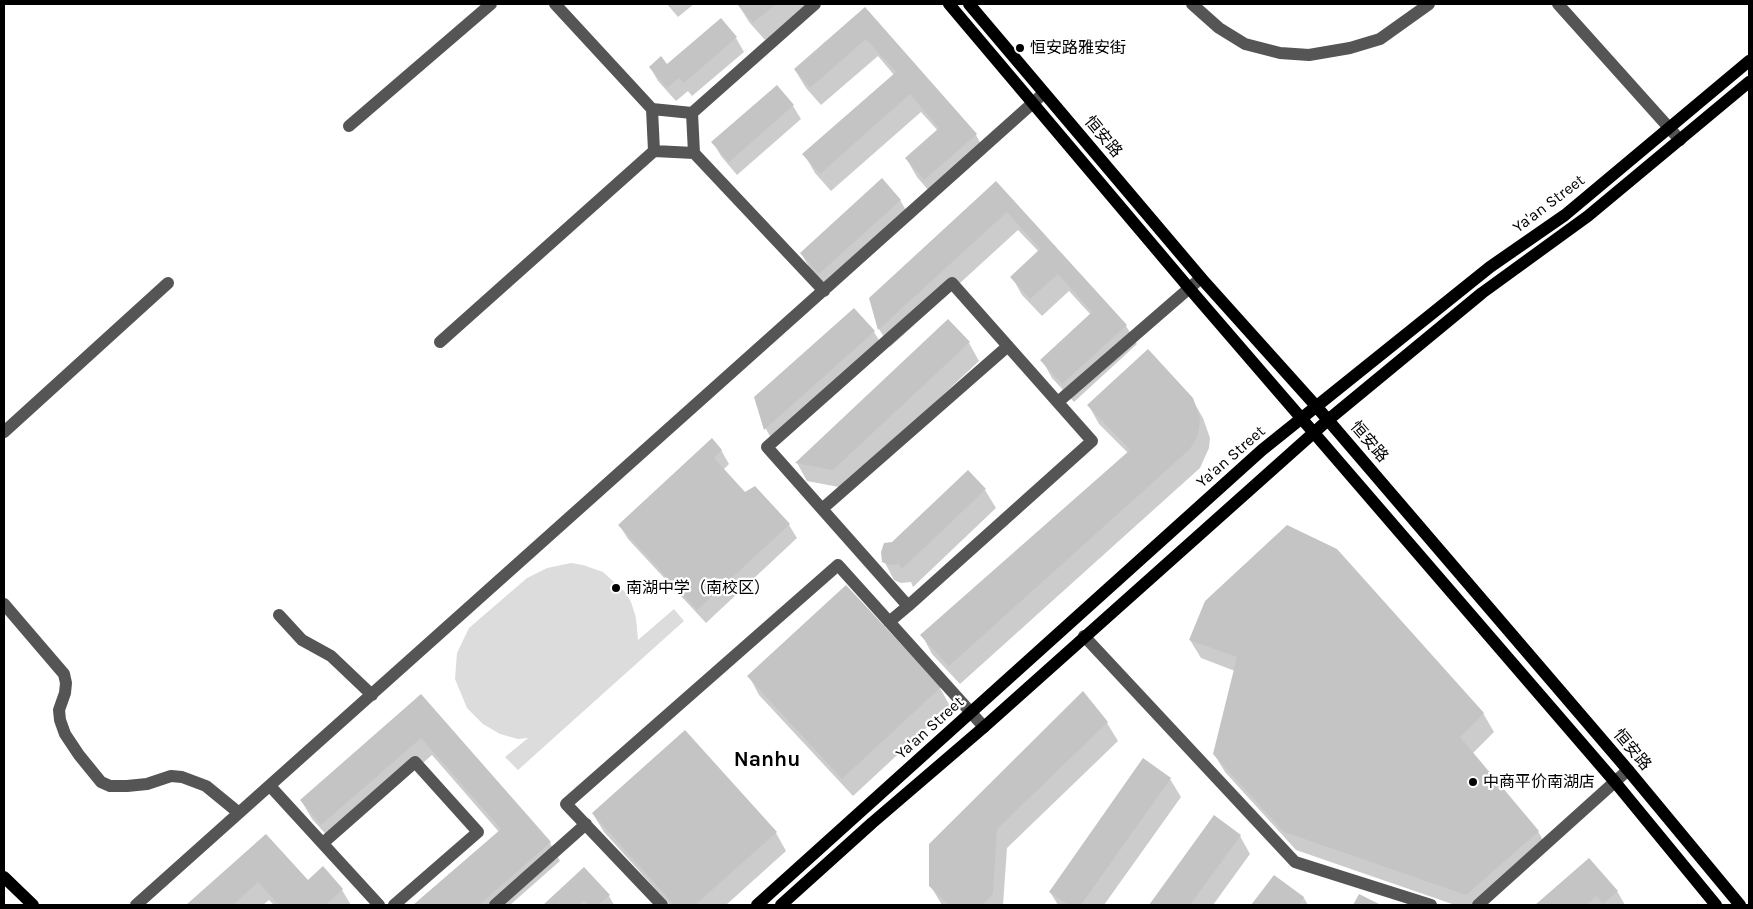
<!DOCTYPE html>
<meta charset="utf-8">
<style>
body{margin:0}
#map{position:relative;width:1753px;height:909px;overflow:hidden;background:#fff;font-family:Karla,sans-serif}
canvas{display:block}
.frame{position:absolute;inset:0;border:5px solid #000;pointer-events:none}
</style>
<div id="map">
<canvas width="1753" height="909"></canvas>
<div class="frame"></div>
</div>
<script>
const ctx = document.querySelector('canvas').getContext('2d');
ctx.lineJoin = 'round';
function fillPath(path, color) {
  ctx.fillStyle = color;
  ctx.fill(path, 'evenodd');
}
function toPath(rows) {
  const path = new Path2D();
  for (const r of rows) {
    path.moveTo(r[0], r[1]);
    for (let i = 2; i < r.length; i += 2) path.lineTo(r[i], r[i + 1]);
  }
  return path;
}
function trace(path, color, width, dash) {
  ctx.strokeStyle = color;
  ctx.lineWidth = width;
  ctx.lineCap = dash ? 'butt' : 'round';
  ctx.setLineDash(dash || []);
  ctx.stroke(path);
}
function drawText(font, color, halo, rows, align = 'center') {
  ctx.font = font + ' Karla,"Noto Sans SC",sans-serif';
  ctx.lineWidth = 4.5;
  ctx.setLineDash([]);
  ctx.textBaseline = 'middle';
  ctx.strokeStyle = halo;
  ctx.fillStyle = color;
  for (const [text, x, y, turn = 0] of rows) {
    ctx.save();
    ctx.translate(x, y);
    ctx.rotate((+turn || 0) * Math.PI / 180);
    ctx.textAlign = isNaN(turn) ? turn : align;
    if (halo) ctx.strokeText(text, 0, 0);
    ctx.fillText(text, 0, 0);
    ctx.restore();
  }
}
const green = toPath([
 [571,563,583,565,603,572,625,592,631,602,636,618,638,640,674,609,684,621,518,770,505,757,528,738,518,739,500,734,483,724,467,708,455,679,457,653,469,628,527,578,547,568]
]);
const shadow = toPath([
 [667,4,694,4,678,17],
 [738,4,807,4,765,40,749,22],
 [865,9,976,135,986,153,935,198,917,177,906,158,938,131,921,112,831,191,815,173,804,154,894,75,878,56,821,105,806,88,795,70],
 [736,38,744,52,692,96,688,91,676,101,658,81,650,67,667,66],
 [777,87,793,106,801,119,737,175,721,156,713,142],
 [996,183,1126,326,1137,344,1074,402,1052,378,1042,360,1091,315,1069,291,1042,316,1022,295,1012,277,1039,252,1018,230,890,347,879,329,870,299],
 [900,200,911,219,831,292,812,272,801,253],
 [854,310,874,332,885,350,776,447,766,429,755,398],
 [969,343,979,361,844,488,807,481,797,463],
 [1192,399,1203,418,1210,438,1209,448,1200,468,960,684,932,654,922,635,1128,453,1099,424,1089,406],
 [721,450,729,464,723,470,745,493,789,525,797,538,706,623,628,539,620,526],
 [985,490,996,508,913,587,911,582,901,583,894,580,884,561,893,543],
 [1190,640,1483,713,1494,732,1472,754,1538,831,1548,850,1486,905,1455,905,1296,850,1225,772,1214,754,1235,671,1201,658],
 [749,676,940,688,950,706,853,796,759,695],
 [1083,693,1107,723,1118,741,1007,848,1003,905,942,905,930,885],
 [420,696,550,843,560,861,510,905,415,905,499,832,432,755,333,842,312,819,301,800],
 [1170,779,1181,797,1104,905,1058,905,1050,892],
 [593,814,776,833,786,851,726,905,670,905,604,832],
 [1214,817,1240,836,1250,854,1213,905,1150,905],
 [265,835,308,882,322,868,342,890,351,905,274,905,269,900,263,905,188,905],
 [1589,860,1617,891,1625,905,1537,905],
 [584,869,609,896,614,905,545,905],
 [1274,876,1304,898,1308,905,1253,905]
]);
const building = toPath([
 [737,4,776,4,753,23],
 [865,7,977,134,924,180,905,158,939,128,910,94,820,174,802,154,896,72,866,39,810,88,794,69],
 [721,18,737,37,684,83,679,78,667,88,649,67,661,56,667,64],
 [777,85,794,105,729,162,711,142],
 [882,178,901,200,819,274,800,253],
 [996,181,1127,325,1062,384,1040,360,1092,312,1058,274,1030,299,1010,277,1040,249,1007,212,878,330,869,298],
 [854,308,875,331,764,430,754,397],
 [948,319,970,342,833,470,795,463],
 [1148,349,1193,398,1200,418,1199,429,1196,439,1190,449,949,666,920,635,1130,450,1087,405],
 [712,438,722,450,714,458,745,492,755,486,790,524,697,610,618,525],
 [968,470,986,489,902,569,899,564,889,565,882,562,881,552,884,543,892,542],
 [1287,525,1337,549,1484,713,1460,737,1539,831,1466,895,1284,832,1213,754,1237,657,1189,640,1205,601],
 [846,585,941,687,842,779,747,676],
 [1083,691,1108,722,997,829,993,894,982,905,949,905,929,886,929,844],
 [421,694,551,842,479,905,413,905,501,829,421,738,321,825,300,800],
 [685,730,777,832,695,905,674,905,592,813],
 [1143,758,1171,778,1081,905,1068,905,1049,892],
 [1214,815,1241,835,1190,905,1149,905],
 [266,834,308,880,323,866,343,889,326,905,279,905,258,882,233,905,186,905],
 [1589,858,1618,891,1603,904,1596,896,1586,905,1535,905],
 [584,867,610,895,598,905,588,905,584,900,579,905,543,905],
 [1274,875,1304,897,1299,905,1251,905],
 [1359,894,1381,905,1353,905]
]);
const minor = toPath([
 [555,4,652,109,654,151],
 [1192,4,1219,28,1245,44,1280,53,1309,55,1350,48,1380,39,1429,4],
 [1558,4,1680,140],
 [652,109,692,113,815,4],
 [692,113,694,153,824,291],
 [349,126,491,4],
 [440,342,654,151,694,153],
 [1058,402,1201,278],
 [4,432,168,283],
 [822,509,1008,346],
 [4,604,64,674,66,683,65,693,59,710,60,720,65,734,79,755,101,782,110,786,127,786,147,784,171,776,182,777,206,786,239,813],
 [279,615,302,640,331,656,372,695],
 [889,622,908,606,1092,441,952,283,767,447,908,606],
 [1084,636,1295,862,1431,905],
 [270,786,379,905],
 [323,843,415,762,478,832,394,905],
 [136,905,1044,93],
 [495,905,586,824],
 [662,905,566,804,838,565,984,727],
 [1478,905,1628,770]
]);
const major = toPath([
 [949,4,1189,288,1615,782,1716,905],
 [969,4,1201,278,1316,406,1628,770,1740,905],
 [4,877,33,905],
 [757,905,1262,450,1490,267,1565,215,1749,61],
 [781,905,872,823,984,727,1328,420,1482,293,1588,216,1749,82]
]);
const markers = [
 [1020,48,5,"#000"],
 [616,588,5,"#000"],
 [1473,782,5,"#000"]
];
const poiNames = [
 ["恒安路雅安街",1030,48],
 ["南湖中学（南校区）",626,588],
 ["中商平价南湖店",1483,782]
];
const streetNames = [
 ["恒安路",1103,137,50],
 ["Ya'an Street",1549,204,-37],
 ["恒安路",1369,442,49],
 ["Ya'an Street",1231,457,-41],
 ["Ya'an Street",930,728,-42],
 ["恒安路",1632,750,50]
];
const districtNames = [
 ["Nanhu",767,760]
];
fillPath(green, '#dcdcdc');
fillPath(shadow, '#0003');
fillPath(building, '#c4c4c4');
trace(minor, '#555', 12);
trace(major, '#000', 12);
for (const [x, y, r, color] of markers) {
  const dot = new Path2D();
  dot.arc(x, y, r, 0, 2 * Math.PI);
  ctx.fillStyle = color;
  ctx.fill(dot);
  trace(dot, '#fff', 2);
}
drawText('16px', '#000', '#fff', poiNames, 'left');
drawText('16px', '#000', '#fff', streetNames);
drawText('bold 21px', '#000', '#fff', districtNames);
</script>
